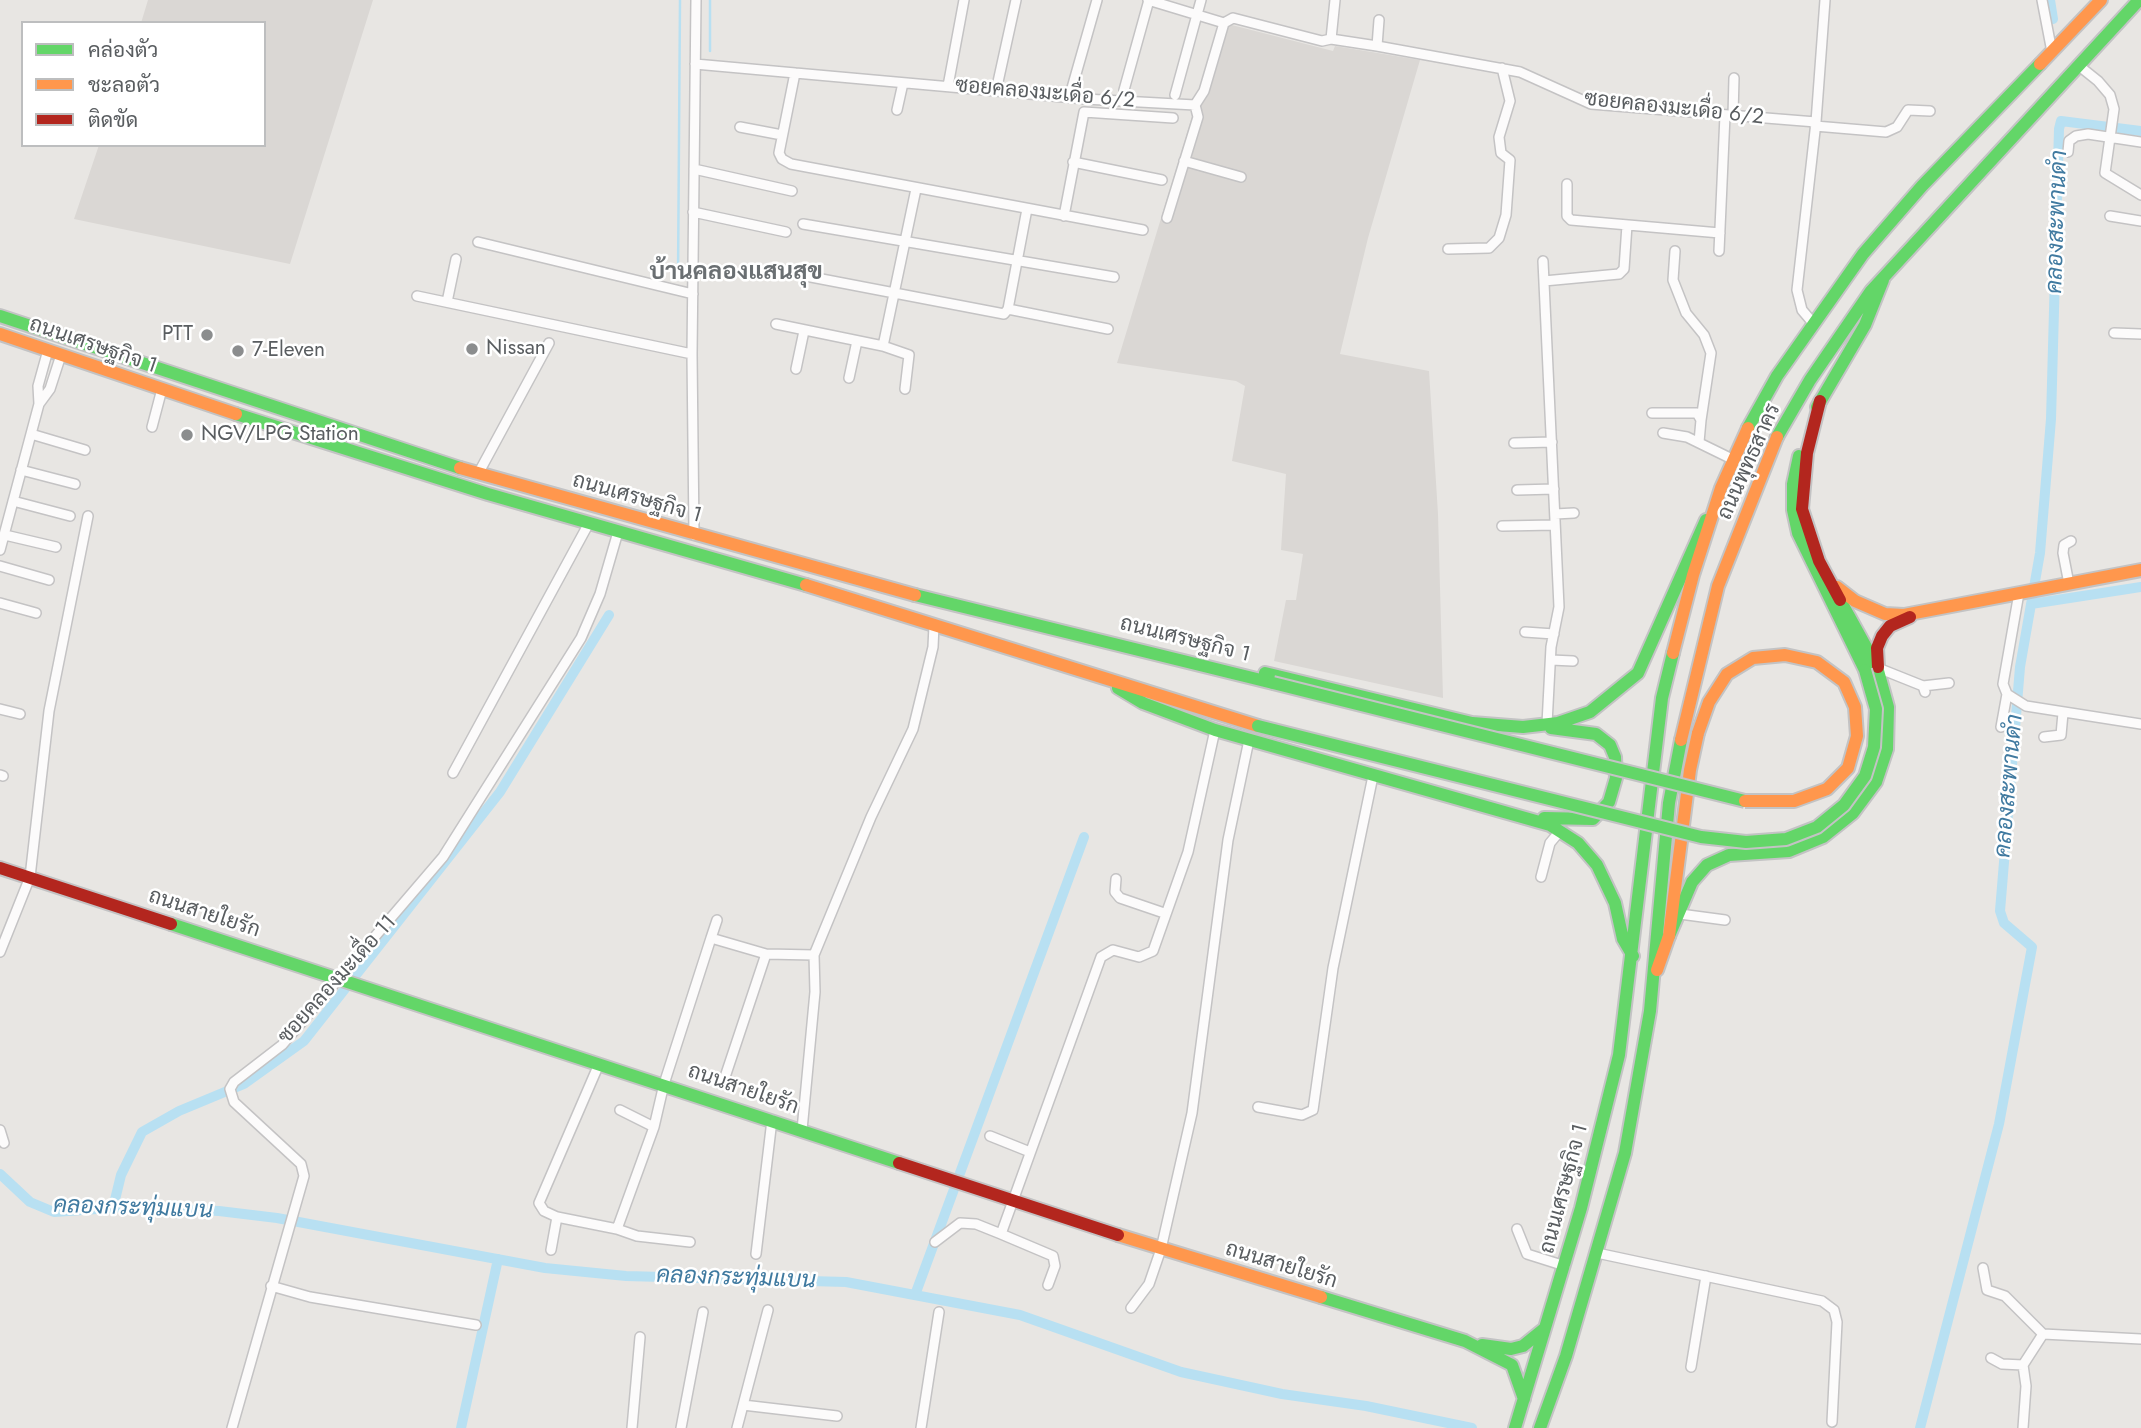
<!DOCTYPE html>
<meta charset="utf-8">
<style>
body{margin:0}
#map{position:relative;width:2141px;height:1428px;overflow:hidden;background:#e8e6e3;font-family:Jost,Sarabun,sans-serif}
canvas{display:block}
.legend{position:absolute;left:21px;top:21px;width:245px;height:126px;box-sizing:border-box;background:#fff;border:2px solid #bdbebf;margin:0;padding:9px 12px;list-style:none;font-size:21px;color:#595d60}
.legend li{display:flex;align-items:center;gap:14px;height:35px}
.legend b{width:35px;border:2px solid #bdbebf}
</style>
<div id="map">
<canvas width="2141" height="1428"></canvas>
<ul class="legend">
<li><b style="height:9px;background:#63d668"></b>คล่องตัว</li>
<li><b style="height:9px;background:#ff974d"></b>ชะลอตัว</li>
<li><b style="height:9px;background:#b3261e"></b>ติดขัด</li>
</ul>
</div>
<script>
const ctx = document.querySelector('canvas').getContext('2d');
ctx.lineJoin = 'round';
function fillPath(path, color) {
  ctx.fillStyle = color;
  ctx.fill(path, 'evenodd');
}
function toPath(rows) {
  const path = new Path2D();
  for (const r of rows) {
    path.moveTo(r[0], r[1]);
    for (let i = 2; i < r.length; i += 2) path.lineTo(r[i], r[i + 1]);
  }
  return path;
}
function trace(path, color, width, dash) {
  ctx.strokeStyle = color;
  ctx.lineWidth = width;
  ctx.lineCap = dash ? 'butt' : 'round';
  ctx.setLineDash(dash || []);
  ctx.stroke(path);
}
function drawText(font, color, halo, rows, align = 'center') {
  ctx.font = font + ' Jost,Sarabun,sans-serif';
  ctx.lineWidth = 5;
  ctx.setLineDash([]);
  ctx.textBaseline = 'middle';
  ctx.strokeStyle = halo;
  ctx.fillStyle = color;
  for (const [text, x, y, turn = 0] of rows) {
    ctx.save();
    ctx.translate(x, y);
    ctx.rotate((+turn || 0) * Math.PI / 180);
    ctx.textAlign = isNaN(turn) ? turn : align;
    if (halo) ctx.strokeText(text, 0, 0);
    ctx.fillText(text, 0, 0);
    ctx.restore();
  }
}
const industrial = toPath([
 [148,0,373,0,290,264,74,219,99,145,264,145,264,23,141,23],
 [1228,24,1333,51,1335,46,1420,60,1368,238,1340,354,1429,371,1438,514,1443,698,1274,661,1286,600,1296,600,1303,554,1281,550,1286,474,1232,461,1245,386,1236,381,1117,363,1193,113]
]);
const stream = toPath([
 [710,51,710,0],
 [678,279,680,0]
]);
const canal = toPath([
 [2050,0,2053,19],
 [2031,604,2141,587],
 [0,1174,30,1202,54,1212,125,1207,219,1211,277,1218,545,1268,626,1276,846,1282,1020,1315,1181,1372,1282,1394,1366,1406,1472,1428],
 [113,1208,121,1175,142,1132,179,1111,244,1084,304,1041,500,792,609,615],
 [915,1295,1084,837],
 [461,1428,498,1259],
 [1920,1428,1999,1124,2032,947,2004,923,2000,911,2020,667,2040,553,2051,419,2059,129,2061,121,2141,131]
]);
const street = toPath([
 [1148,0,1224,23],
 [2042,0,2052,52],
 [1331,39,1335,0],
 [1377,46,1379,20],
 [695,64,1085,99,1195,105,1204,91,1224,23,1233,18,1322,41,1331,39,1377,46,1520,72,1591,104,1816,122],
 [2078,65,2098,81,2110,95,2114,109,2105,173,2141,195],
 [795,73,779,153,782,159,791,164,1143,230],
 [948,86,964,0],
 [1072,88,1097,0],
 [1124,90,1149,0],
 [996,91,1016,0],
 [1175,95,1201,0],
 [897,110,903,83],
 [1733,115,1734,78],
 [1815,126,1886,132,1897,127,1908,110,1930,111],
 [740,127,782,135],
 [2068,152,2069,141,2076,136,2088,134,2141,142],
 [1184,161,1241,177],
 [1073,162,1162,180],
 [694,169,792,191],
 [1567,184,1567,216,1571,220,1720,233],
 [693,212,786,232],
 [1064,216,1084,112,1173,118],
 [2110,216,2141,221],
 [1167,218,1198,117,1195,105],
 [803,224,1114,277],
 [478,242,693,294],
 [1448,249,1489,248,1499,238,1506,215,1510,160,1501,153,1499,137,1510,101,1502,68],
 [1675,251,1673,280,1686,313,1704,335,1711,353,1701,420],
 [1719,251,1725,115],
 [1543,261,1559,607,1551,647,1547,724],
 [785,272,1004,314,1008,309,1027,209],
 [1544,281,1619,274,1624,269,1627,225],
 [417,296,692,354],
 [447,302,456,259],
 [1008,309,1108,329],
 [1813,323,1802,310,1797,290,1816,122,1825,0],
 [776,324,883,346,916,189],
 [2114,333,2141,334],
 [883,346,909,355,905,389],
 [796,369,804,331],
 [849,378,857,341],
 [39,404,50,389,61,355],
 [1652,413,1697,413,1701,420,1699,442],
 [152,427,162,389],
 [1663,433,1687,437,1734,460],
 [31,434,85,450],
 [1514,443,1552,442],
 [21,470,75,484],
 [478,474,549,343],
 [1517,490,1554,489],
 [13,501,70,516],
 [1555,514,1574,513],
 [1502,526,1555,525],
 [5,535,56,547],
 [694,535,692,354,696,0],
 [0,550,39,404,38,386,48,350],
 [0,566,49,580],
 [2069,584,2063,553,2064,545,2071,541],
 [2019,593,2003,684,2007,694,2026,706,2141,724],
 [0,603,36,613],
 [1525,632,1554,634],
 [1551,660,1573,661],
 [1878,668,1923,686,1925,692],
 [1923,686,1949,683],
 [0,709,20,714],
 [2001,727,2007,694],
 [2044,737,2061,735,2063,713],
 [453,773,589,523],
 [0,775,3,776],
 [1541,877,1550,843,1560,831],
 [1116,879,1115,892,1120,898,1164,913],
 [1680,914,1725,920],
 [717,920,711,938,766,954,814,955],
 [0,952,30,877,49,711,88,516],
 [599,1064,539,1203,544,1211,557,1217,617,1229],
 [725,1077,766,954],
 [1258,1107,1302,1115,1313,1110,1333,968,1373,776],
 [620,1110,654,1127],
 [0,1130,4,1143],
 [802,1130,815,992,814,955,871,817,913,729,933,647,934,625],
 [990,1136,1030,1152],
 [1517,1229,1527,1254,1565,1266],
 [690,1242,637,1236,617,1229,654,1127,664,1084,711,938],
 [935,1242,960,1223,976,1224,1001,1234],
 [551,1250,557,1217],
 [1597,1253,1822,1301,1834,1310,1837,1322,1832,1422],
 [756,1254,772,1120],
 [1983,1268,1987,1290,2005,1296,2043,1334,2141,1339],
 [1048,1285,1055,1266,1053,1256,1001,1234,1101,957,1113,950,1139,957,1153,951,1188,852,1215,730],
 [271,1286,310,1297,476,1325],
 [1131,1308,1149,1284,1161,1249,1192,1113,1228,840,1249,740],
 [1991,1358,2002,1364,2023,1365,2043,1334],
 [2023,1365,2026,1386,2023,1428],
 [1691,1367,1706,1276],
 [743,1405,837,1416],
 [232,1428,304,1176,301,1164,234,1102,230,1089,234,1082,282,1045,443,857,581,638,600,594,618,532],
 [632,1428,640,1337],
 [681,1428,703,1312],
 [737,1428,768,1310],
 [921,1428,939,1312]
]);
const fast = toPath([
 [0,316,460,468],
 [1817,407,1865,325,1883,280],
 [236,414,488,494,806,585],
 [1748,428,1777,376,1863,254,1922,186,2040,64],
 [1777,437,1810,380,1871,291,2139,0],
 [1799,456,1793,484,1793,510,1798,533,1865,670],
 [915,595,1273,683],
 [1265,673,1472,723,1523,727,1558,723,1590,712,1638,673,1706,520],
 [1118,688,1143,703,1215,730,1550,825,1578,843,1597,865,1615,903,1623,939,1633,956],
 [1544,818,1593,819,1609,802,1616,778,1615,757,1610,745,1596,734,1551,728],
 [171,924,899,1163],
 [1669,936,1692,882,1707,865,1729,855,1789,851,1823,837,1853,813,1876,782,1887,749,1888,707,1877,667,1840,600],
 [1321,1297,1465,1341,1512,1365,1524,1399],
 [1482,1345,1511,1349,1523,1346,1544,1329],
 [1515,1428,1581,1208,1619,1055,1662,698,1673,653],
 [1540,1428,1566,1356,1625,1153,1650,1011,1669,803,1681,740]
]);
const slow = toPath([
 [2040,64,2101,0],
 [0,334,236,414],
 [460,468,915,595],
 [806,585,1258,726],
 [1837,587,1855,601,1885,614,1904,615,2141,570],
 [1673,653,1693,575,1721,488,1748,428],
 [1681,740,1718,586,1777,437],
 [1657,970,1669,936,1690,770,1698,733],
 [1118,1235,1321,1297]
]);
const jam = toPath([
 [1820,401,1807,453,1802,509,1819,561,1840,600],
 [1878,667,1877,648,1882,636,1890,626,1910,617],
 [0,868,171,924],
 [899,1163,1118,1235]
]);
const fastBridge = toPath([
 [1273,683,1745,801],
 [1258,726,1701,837,1746,842,1786,839,1817,827,1844,805,1865,776,1874,747,1876,709,1865,670]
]);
const slowBridge = toPath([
 [1698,733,1709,702,1727,674,1753,658,1785,655,1817,662,1844,682,1855,707,1857,736,1848,768,1827,789,1794,801,1745,801]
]);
const markers = [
 [207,335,7,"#8b8d8e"],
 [472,349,7,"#8b8d8e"],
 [238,351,7,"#8b8d8e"],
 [187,435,7,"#8b8d8e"]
];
const streetNames = [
 ["ซอยคลองมะเดื่อ 6/2",1045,94,5],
 ["ซอยคลองมะเดื่อ 6/2",1674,109,6],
 ["ถนนเศรษฐกิจ 1",93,346,19],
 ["ถนนพุทธสาคร",1750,462,-66],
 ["ถนนเศรษฐกิจ 1",637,499,16],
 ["ถนนเศรษฐกิจ 1",1185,640,14],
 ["ถนนสายใยรัก",204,914,18],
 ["ซอยคลองมะเดื่อ 11",338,980,-48],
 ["ถนนสายใยรัก",743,1090,19],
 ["ถนนเศรษฐกิจ 1",1565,1189,-75],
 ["ถนนสายใยรัก",1281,1266,17]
];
const poiNames = [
 ["PTT",193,335,"right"],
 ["Nissan",486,349],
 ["7-Eleven",252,351],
 ["NGV/LPG Station",201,435]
];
const waterNames = [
 ["คลองสะพานดำ",2058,222,-88],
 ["คลองสะพานดำ",2010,786,-85],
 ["คลองกระทุ่มแบน",133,1209,2],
 ["คลองกระทุ่มแบน",736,1279,2]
];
const quarterNames = [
 ["บ้านคลองแสนสุข",736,273]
];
fillPath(industrial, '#dad7d4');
trace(stream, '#b8e0f2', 2.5);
trace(canal, '#b8e0f2', 10);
trace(street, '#c4c3c4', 12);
trace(fast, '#c3c3c4', 16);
trace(slow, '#c3c3c4', 16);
trace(jam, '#c3c3c4', 16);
trace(street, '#fcfbfb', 9);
trace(fast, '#63d668', 12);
trace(slow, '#ff974d', 12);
trace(jam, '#b3261e', 12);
trace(fastBridge, '#c3c3c4', 16, []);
trace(slowBridge, '#c3c3c4', 16, []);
trace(fastBridge, '#63d668', 12);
trace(slowBridge, '#ff974d', 12);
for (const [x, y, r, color] of markers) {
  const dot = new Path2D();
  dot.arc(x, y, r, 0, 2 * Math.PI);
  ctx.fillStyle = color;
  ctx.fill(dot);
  trace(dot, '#fff', 2.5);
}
drawText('21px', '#595d60', '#fff', streetNames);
drawText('21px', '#595d60', '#fff', poiNames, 'left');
drawText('italic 23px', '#407aa0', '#fff', waterNames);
drawText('bold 24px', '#6a6f72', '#fff', quarterNames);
</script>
